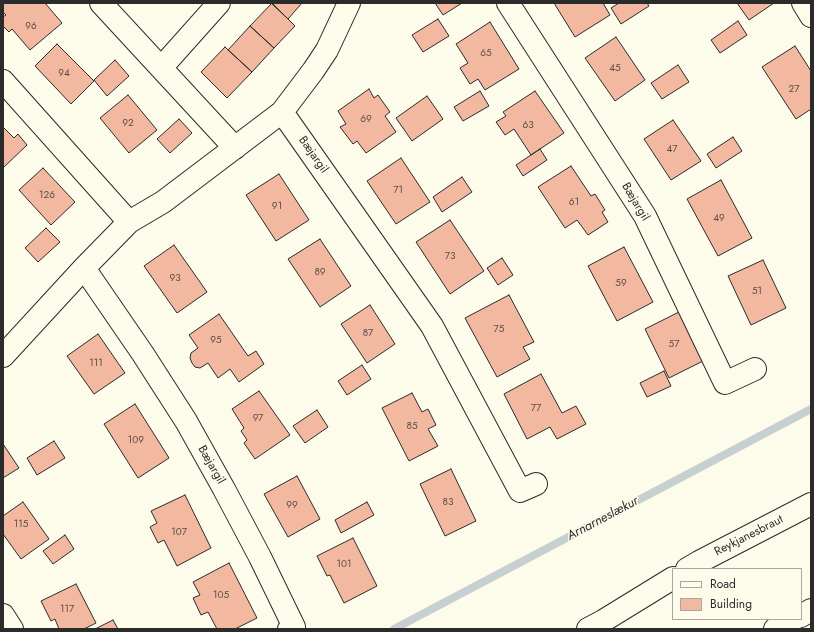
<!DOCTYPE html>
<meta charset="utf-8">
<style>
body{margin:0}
#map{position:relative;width:814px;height:632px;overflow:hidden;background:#fdfbea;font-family:Jost,sans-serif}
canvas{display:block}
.frame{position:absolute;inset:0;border:4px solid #2b2b2b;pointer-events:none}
.legend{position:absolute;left:672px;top:568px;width:130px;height:52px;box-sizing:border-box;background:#fdfbea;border:1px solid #a9a89e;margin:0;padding:5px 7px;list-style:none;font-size:12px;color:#2b2b2b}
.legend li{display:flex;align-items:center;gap:8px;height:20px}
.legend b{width:20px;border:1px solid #a9a89e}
</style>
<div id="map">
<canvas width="814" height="632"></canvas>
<div class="frame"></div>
<ul class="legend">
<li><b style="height:5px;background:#fdfbea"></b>Road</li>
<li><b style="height:11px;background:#f2b8a0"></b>Building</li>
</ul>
</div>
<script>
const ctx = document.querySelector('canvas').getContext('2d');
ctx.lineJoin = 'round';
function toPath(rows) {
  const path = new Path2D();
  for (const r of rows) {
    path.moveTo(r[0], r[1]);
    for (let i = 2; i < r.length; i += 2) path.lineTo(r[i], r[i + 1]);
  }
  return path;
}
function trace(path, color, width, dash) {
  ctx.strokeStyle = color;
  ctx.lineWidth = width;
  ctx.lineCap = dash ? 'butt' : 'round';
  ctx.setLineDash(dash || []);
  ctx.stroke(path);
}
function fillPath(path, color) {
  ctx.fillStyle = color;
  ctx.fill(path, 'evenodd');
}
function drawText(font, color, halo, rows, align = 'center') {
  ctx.font = font + ' Jost,sans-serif';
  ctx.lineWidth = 3;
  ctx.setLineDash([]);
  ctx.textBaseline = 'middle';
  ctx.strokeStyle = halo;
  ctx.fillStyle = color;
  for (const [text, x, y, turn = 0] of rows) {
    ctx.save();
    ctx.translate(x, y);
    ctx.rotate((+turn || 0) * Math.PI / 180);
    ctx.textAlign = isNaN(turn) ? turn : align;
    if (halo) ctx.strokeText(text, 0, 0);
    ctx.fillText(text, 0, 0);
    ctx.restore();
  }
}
const stream = toPath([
 [394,629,811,409]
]);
const building = toPath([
 [3,3,45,3,62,23,30,50,12,29,9,32,3,26,3,17,6,15,3,12,3,3],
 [271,3,302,3,288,19,271,3],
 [272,3,295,26,274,48,250,26,272,3],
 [435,3,462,3,443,15,435,3],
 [554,3,603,3,610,15,575,37,554,3],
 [619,3,647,3,649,6,621,24,611,8,619,3],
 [737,3,774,3,749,20,737,3],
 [438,19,449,36,423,52,412,35,438,19],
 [738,21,747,35,720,53,711,40,738,21],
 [490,22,519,69,485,90,478,79,470,84,460,68,468,63,456,44,490,22],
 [250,26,274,48,252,72,228,50,250,26],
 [616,37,645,80,615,101,585,58,616,37],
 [57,44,94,81,71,104,35,66,57,44],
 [795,46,811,71,811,109,796,119,762,67,795,46],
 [225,47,252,72,227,98,201,72,225,47],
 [115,60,129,76,107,96,94,80,115,60],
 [678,65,689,82,662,99,651,83,678,65],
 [369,89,374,98,378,95,390,112,385,116,396,132,366,153,357,141,353,144,340,127,346,124,338,111,369,89],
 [480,91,489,106,463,121,454,107,480,91],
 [535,91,564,133,531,155,514,129,505,135,496,122,506,116,503,112,535,91],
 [128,95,157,130,129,153,100,118,128,95],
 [427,96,443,119,412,141,396,118,427,96],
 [179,119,192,133,170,153,157,139,179,119],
 [673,120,701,161,671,180,644,139,673,120],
 [3,127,14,138,18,134,27,145,3,168,3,127],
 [733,137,742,151,716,168,707,154,733,137],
 [540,149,547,160,523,176,516,165,540,149],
 [401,158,430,202,396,224,367,181,401,158],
 [571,166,591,196,595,194,605,210,602,212,608,222,588,235,577,220,565,228,538,187,571,166],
 [43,168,75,202,51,225,19,190,43,168],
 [279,174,309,220,276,241,246,195,279,174],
 [462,177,472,192,442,212,433,197,462,177],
 [721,180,752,238,718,256,687,199,721,180],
 [450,220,484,271,450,294,416,242,450,220],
 [46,228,60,242,38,262,25,248,46,228],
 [320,239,351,286,320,307,288,259,320,239],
 [174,245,207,292,177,313,144,266,174,245],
 [624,247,653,302,617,321,588,266,624,247],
 [502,258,513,275,498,285,487,268,502,258],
 [763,260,786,308,751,325,728,276,763,260],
 [509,295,534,342,523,347,530,359,497,377,465,318,509,295],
 [370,305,395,344,367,363,341,324,370,305],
 [679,312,703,361,669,378,645,329,679,312],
 [219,314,248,356,256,351,264,364,239,382,230,369,218,378,208,363,200,368,195,367,192,363,190,358,191,353,198,348,189,335,219,314],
 [98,334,125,373,94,394,67,356,98,334],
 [362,365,371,379,347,395,338,381,362,365],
 [664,371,671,386,647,397,640,383,664,371],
 [541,374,562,413,576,406,586,424,557,439,550,427,527,439,504,394,541,374],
 [259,391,290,435,255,459,244,443,247,440,241,431,244,428,232,409,259,391],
 [412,393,422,412,428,409,436,425,428,429,438,446,409,461,382,408,412,393],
 [135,404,169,458,138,478,104,424,135,404],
 [317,410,328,427,305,443,293,426,317,410],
 [54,441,65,458,37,475,27,458,54,441],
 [3,444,19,468,3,478,3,444],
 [451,469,476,521,445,536,420,484,451,469],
 [297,476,320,519,288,537,264,494,297,476],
 [185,495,211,548,177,566,164,540,158,543,150,527,157,523,151,511,185,495],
 [23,502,49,539,21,559,3,534,3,516,23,502],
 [367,502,374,515,341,533,335,520,367,502],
 [65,535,74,549,53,564,43,551,65,535],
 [353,538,377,586,344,603,330,575,327,576,317,556,353,538],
 [229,563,257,618,235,629,217,629,208,612,201,615,193,598,200,595,193,582,229,563],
 [76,584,96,623,84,629,59,629,55,619,51,621,41,601,76,584],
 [113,620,118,629,95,629,113,620]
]);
const minor = toPath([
 [101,3,235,148],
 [508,3,645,216,725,383,755,369],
 [803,3,811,16],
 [161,68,219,3],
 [3,81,129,222],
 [282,112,432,326,520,491,536,484],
 [84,268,143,354,186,421,224,489,260,557,294,627,289,629],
 [3,356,84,268,129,222,163,202,282,112,313,71,327,50,349,3],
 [3,615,12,629]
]);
const highway = toPath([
 [687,569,699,562,811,504],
 [801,616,811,610],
 [588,629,603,621,673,578],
 [775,629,794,619]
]);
const numberNames = [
 ["96",31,27],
 ["65",486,54],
 ["45",615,69],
 ["94",64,74],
 ["27",794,90],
 ["69",366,120],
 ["92",128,124],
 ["63",528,126],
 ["47",672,150],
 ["71",398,191],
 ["126",47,196],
 ["61",574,203],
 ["91",277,207],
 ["49",719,219],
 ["73",450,257],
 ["89",320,273],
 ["93",175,279],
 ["59",621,284],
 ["51",757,292],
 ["75",499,330],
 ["87",368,334],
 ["95",216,341],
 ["57",674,345],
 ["111",96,364],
 ["77",536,409],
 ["97",258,419],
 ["85",412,427],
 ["109",136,441],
 ["83",448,503],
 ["99",292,506],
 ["115",21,525],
 ["107",179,533],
 ["101",344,565],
 ["105",221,596],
 ["117",67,610]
];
const streetNames = [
 ["Bæjargil",313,155,55],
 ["Bæjargil",635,202,59],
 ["Bæjargil",211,465,60],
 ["Reykjanesbraut",749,536,-27]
];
const waterNames = [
 ["Arnarneslækur",603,519,-28]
];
trace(stream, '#c7d0d0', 8);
fillPath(building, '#f2b8a0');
trace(building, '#2b2b2b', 1);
trace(minor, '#2b2b2b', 24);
trace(highway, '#2b2b2b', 24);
trace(minor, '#fdfbea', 22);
trace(highway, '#fdfbea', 22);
drawText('10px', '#5d4e48', null, numberNames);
drawText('12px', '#2b2b2b', '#fdfbea', streetNames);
drawText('italic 13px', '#2b2b2b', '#fdfbea', waterNames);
</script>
